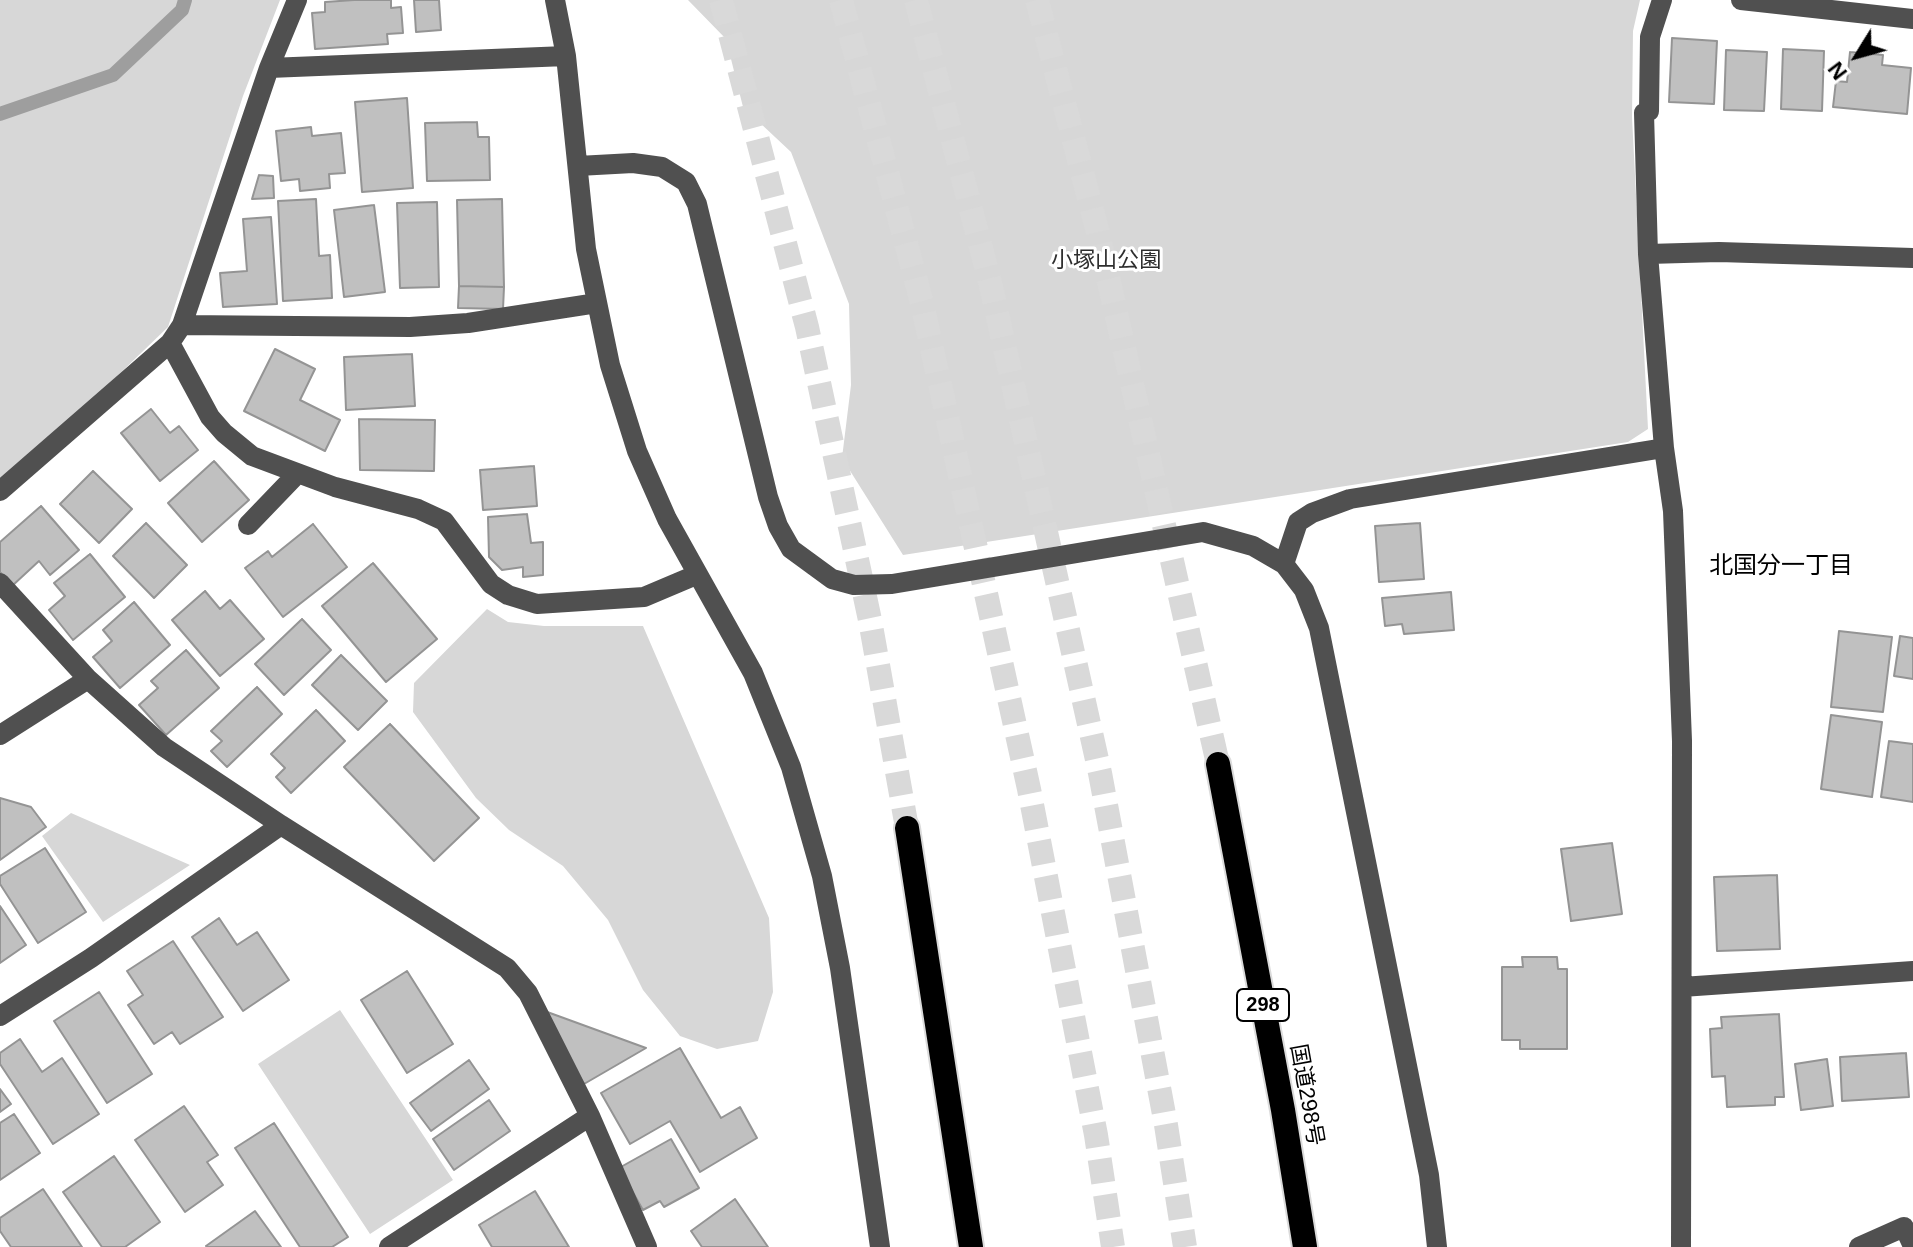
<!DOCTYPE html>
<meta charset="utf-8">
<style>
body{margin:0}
#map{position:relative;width:1913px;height:1247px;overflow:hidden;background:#fff;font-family:Arial,sans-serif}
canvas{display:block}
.north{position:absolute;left:1817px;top:16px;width:80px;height:80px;-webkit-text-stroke:6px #fff;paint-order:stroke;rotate:233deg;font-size:22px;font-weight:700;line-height:32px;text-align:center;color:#000}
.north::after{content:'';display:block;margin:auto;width:28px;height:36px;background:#000;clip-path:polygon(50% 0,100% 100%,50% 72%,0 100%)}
</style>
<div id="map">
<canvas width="1913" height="1247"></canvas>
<div class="north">N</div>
</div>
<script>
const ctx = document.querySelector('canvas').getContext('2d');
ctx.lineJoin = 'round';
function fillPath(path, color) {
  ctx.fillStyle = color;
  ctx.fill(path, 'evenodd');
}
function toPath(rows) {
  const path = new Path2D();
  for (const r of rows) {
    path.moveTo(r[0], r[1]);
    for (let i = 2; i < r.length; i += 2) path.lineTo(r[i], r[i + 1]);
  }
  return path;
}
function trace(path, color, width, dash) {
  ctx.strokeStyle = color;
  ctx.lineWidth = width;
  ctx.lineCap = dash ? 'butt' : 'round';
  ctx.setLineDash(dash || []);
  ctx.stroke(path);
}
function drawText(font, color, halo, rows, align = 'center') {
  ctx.font = font + ' Arial,"Noto Sans JP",sans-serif';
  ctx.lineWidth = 6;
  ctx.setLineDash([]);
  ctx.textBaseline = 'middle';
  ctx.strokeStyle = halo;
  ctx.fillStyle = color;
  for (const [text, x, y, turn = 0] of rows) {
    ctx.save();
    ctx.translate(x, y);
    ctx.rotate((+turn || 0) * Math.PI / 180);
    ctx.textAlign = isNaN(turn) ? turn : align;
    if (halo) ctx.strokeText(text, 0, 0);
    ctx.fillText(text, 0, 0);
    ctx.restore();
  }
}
const green = toPath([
 [0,0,280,0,243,96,168,327,0,489],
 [688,0,1640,0,1633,31,1632,117,1648,429,1628,442,903,555,842,458,851,385,849,304,791,152,743,107,726,39],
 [487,609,508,622,544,626,643,626,769,918,773,992,758,1041,717,1049,680,1036,643,990,608,920,563,866,509,830,476,798,413,712,414,683],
 [71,813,190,865,103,922,42,836],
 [340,1010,453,1180,370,1234,258,1064]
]);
const stream = toPath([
 [0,114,113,75,182,10,185,0]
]);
const building = toPath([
 [354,0,391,0,391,8,401,7,403,33,387,34,388,44,315,49,312,13,325,12,325,2,354,0],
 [414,0,439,0,441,30,416,32,414,0],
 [1672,38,1717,41,1714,104,1669,102,1672,38],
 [1783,49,1824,51,1822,111,1781,109,1783,49],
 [1726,50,1767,52,1764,111,1724,110,1726,50],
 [1850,52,1883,55,1882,65,1911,68,1907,114,1833,107,1836,81,1847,82,1850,52],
 [407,98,413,188,362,192,355,102,407,98],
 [477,122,478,137,489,137,490,180,427,181,425,123,477,122],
 [311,127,312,136,341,133,345,173,329,174,330,188,300,191,299,179,281,181,276,131,311,127],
 [259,175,273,176,274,198,252,199,259,175],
 [316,199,319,256,330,255,332,298,283,301,278,201,316,199],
 [502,199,504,287,459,286,457,200,502,199],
 [437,202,439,287,400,288,397,203,437,202],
 [374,205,385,292,344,297,334,210,374,205],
 [271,217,277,304,223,307,220,273,247,271,243,219,271,217],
 [459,286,504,287,503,309,458,308,459,286],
 [275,349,315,369,300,400,340,420,325,451,244,411,275,349],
 [412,354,415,406,346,410,344,357,412,354],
 [151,409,170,433,179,426,198,450,160,481,121,433,151,409],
 [359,419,435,420,434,471,360,470,359,419],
 [214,461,249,500,202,542,168,503,214,461],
 [534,466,537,506,483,510,480,470,534,466],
 [93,471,132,509,99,543,60,504,93,471],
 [41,506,79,550,50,575,39,561,12,586,0,572,0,542,41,506],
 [527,514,531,543,543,542,543,575,523,577,523,567,502,570,489,557,488,517,527,514],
 [146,523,187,565,154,598,113,556,146,523],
 [1420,523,1424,579,1379,582,1375,526,1420,523],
 [313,524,347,567,283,617,245,568,268,551,272,557,313,524],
 [90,554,125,597,73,640,49,610,65,596,54,583,90,554],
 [373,563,437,639,386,682,322,606,373,563],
 [205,591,220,609,230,600,264,639,220,676,172,620,205,591],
 [1451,592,1454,630,1404,634,1402,624,1385,626,1382,598,1451,592],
 [134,602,170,645,120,688,93,657,112,641,103,630,134,602],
 [302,619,331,650,284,695,255,664,302,619],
 [1839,631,1892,637,1883,712,1831,707,1839,631],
 [1900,636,1913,638,1913,679,1894,676,1900,636],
 [186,650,219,688,166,735,139,705,158,688,151,681,186,650],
 [341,655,387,701,358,730,312,685,341,655],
 [257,687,282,714,227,767,211,751,222,741,211,731,257,687],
 [316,710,345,741,291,793,276,777,285,768,271,754,316,710],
 [1831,715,1882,722,1872,797,1821,789,1831,715],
 [390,724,479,818,434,861,344,767,390,724],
 [1889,741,1913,744,1913,802,1881,797,1889,741],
 [0,798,31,807,46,827,0,860,0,798],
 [1612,843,1622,914,1571,921,1561,849,1612,843],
 [45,848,86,912,38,943,0,884,0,876,45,848],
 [1777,875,1780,949,1717,951,1714,877,1777,875],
 [0,906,26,945,0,963,0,906],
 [219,918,237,945,257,932,289,980,243,1011,192,937,219,918],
 [173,941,223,1017,180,1044,172,1032,154,1044,128,1005,143,995,127,971,173,941],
 [1522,957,1557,957,1558,969,1567,969,1567,1049,1520,1049,1520,1040,1502,1040,1502,967,1523,967,1522,957],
 [407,971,453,1044,407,1073,361,1000,407,971],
 [99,992,152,1074,107,1103,54,1021,99,992],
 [539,1009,646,1048,584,1084,539,1009],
 [1779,1014,1784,1097,1775,1097,1775,1105,1727,1107,1725,1076,1712,1077,1710,1029,1722,1028,1721,1017,1779,1014],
 [20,1039,42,1072,62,1058,99,1114,53,1144,0,1064,0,1053,20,1039],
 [680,1048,721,1118,740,1107,757,1138,700,1172,670,1121,630,1144,601,1093,680,1048],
 [1906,1053,1909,1097,1842,1101,1840,1057,1906,1053],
 [1827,1059,1833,1106,1801,1110,1795,1064,1827,1059],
 [469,1060,489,1089,431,1131,410,1103,469,1060],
 [0,1089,11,1104,0,1112,0,1089],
 [489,1100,510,1131,454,1170,433,1139,489,1100],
 [184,1106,218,1155,207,1162,223,1185,185,1212,135,1140,184,1106],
 [14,1114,40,1153,0,1180,0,1123,14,1114],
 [274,1123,348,1237,332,1247,300,1247,235,1148,274,1123],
 [671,1139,699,1188,664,1207,660,1201,643,1210,619,1168,671,1139],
 [114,1156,160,1222,125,1247,102,1247,63,1192,114,1156],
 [43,1189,82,1247,11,1247,0,1231,0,1218,43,1189],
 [535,1191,569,1247,492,1247,479,1225,535,1191],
 [735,1199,768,1247,702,1247,691,1231,735,1199],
 [255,1211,281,1247,207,1247,206,1246,255,1211]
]);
const highwayTunnel = toPath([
 [721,0,807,327,870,620,907,828],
 [841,0,922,303,1029,789,1096,1135,1113,1247],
 [916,0,990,282,1100,773,1166,1125,1185,1247],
 [1037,0,1097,229,1218,764]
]);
const minor = toPath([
 [555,0,566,56,586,249,610,365,637,451,667,519,753,673,791,767,822,876,840,968,880,1247],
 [1662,0,1650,37,1649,111,1644,113,1648,254,1664,448,1673,511,1682,741,1681,1247],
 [1741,0,1913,19],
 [269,68,566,56],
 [578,166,633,163,662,167,686,182,697,204,768,497,778,526,791,549,832,579,854,585,892,584,1203,532,1253,546,1284,564,1304,590,1319,628,1429,1175,1437,1247],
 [1648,254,1719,252,1913,258],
 [182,325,410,327,468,323,597,303],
 [170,343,210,417,224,433,252,456,335,487,418,509,444,521,491,584,508,595,537,604,644,597,696,575],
 [0,491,170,343,182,325,269,68,297,0],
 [248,525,297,474],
 [1284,564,1298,522,1312,513,1350,499,1664,448],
 [0,583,88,679,164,747,281,825,507,968,528,993,590,1116,647,1247],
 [0,735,88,679],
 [1682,987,1913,971],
 [0,1016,91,958,281,825],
 [389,1247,590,1116],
 [1859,1247,1904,1227,1913,1246]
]);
const highway = toPath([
 [1218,764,1283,1110,1305,1247],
 [907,828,971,1247]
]);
const shields = [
 [1263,1005,52]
];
const shieldNames = [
 ["298",1263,1005]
];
const parkNames = [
 ["小塚山公園",1106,261]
];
const streetNames = [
 ["国道298号",1306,1095,80]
];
const neighbourhoodNames = [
 ["北国分一丁目",1781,566]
];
fillPath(green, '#d7d7d7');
trace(stream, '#9e9e9e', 14);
fillPath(building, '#c0c0c0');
trace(building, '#949494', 2);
trace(highwayTunnel, '#d9d9d9', 24, [24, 12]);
trace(highway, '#dbdbdb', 28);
trace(minor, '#505050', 20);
trace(highway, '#000', 24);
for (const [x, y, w] of shields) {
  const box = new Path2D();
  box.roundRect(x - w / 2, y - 16, w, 32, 6);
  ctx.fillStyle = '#fff';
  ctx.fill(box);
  trace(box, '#000', 2);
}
drawText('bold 20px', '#000', null, shieldNames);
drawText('22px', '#2e2e2e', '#fff', parkNames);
drawText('22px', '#000', '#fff', streetNames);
drawText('24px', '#000', '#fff', neighbourhoodNames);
</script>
